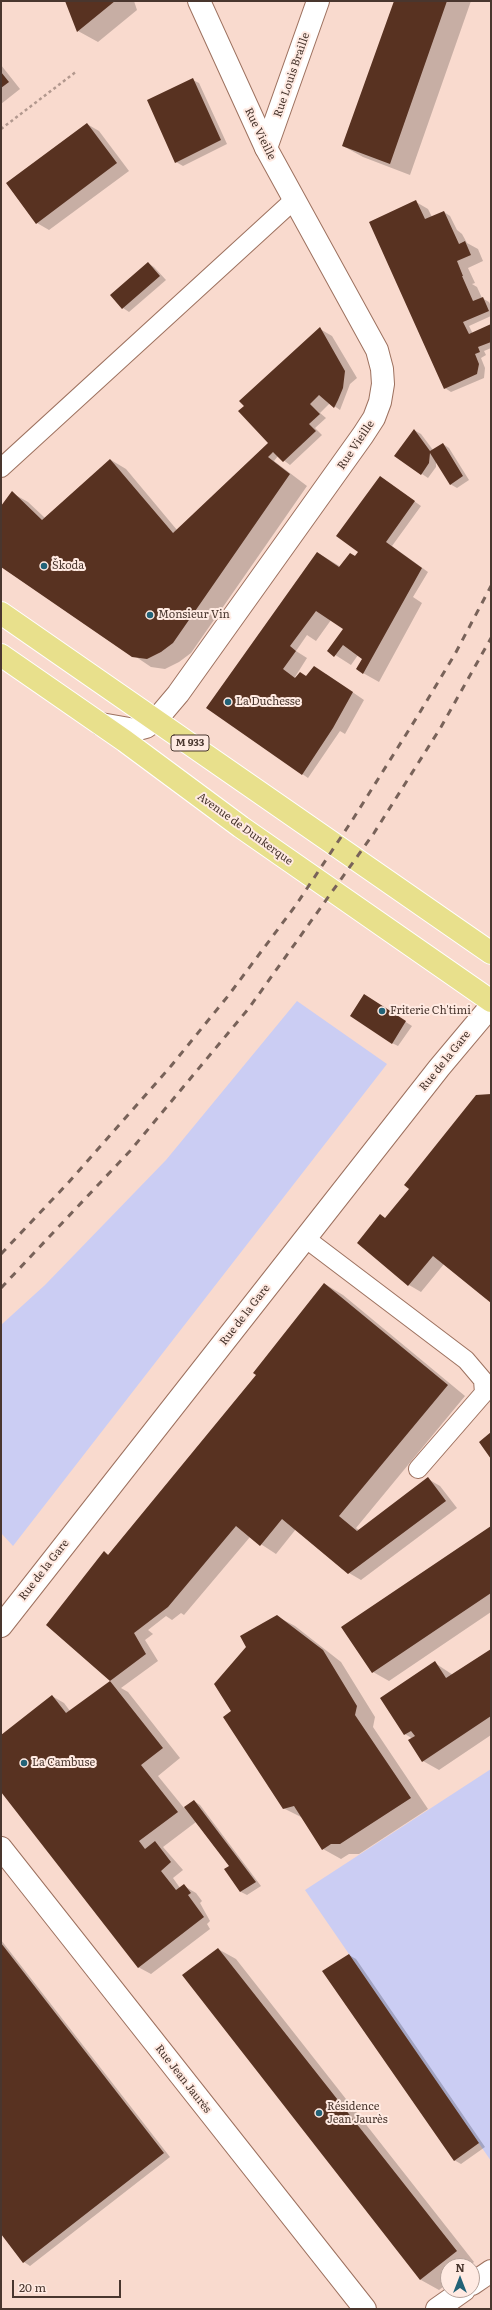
<!DOCTYPE html>
<meta charset="utf-8">
<style>
body{margin:0}
#map{position:relative;width:492px;height:2310px;overflow:hidden;background:#f9dace;font-family:Literata,serif}
canvas{display:block}
.frame{position:absolute;inset:0;border:2px solid #49362e;pointer-events:none}
.north{position:absolute;left:440px;top:2258px;width:40px;height:40px;box-sizing:border-box;background:#ffeae2;border:1px solid #b6a29a;border-radius:50%;rotate:0deg;font-size:11px;font-weight:700;line-height:16px;text-align:center;color:#49362e}
.north::after{content:'';display:block;margin:auto;width:14px;height:18px;background:#226277;clip-path:polygon(50% 0,100% 100%,50% 72%,0 100%)}
.scale{position:absolute;left:12px;top:2280px;width:109px;height:18px;box-sizing:border-box;border:2px solid #49362e;border-top:0;padding-left:5px;font-size:12px;line-height:14px;white-space:nowrap;color:#49362e;-webkit-text-stroke:3px #ffeae2;paint-order:stroke}
</style>
<div id="map">
<canvas width="492" height="2310"></canvas>
<div class="frame"></div>
<div class="north">N</div>
<div class="scale">20 m</div>
</div>
<script>
const ctx = document.querySelector('canvas').getContext('2d');
ctx.lineJoin = 'round';
function fillPath(path, color) {
  ctx.fillStyle = color;
  ctx.fill(path, 'evenodd');
}
function toPath(rows) {
  const path = new Path2D();
  for (const r of rows) {
    path.moveTo(r[0], r[1]);
    for (let i = 2; i < r.length; i += 2) path.lineTo(r[i], r[i + 1]);
  }
  return path;
}
function trace(path, color, width, dash) {
  ctx.strokeStyle = color;
  ctx.lineWidth = width;
  ctx.lineCap = dash ? 'butt' : 'round';
  ctx.setLineDash(dash || []);
  ctx.stroke(path);
}
function drawText(font, color, halo, rows, align = 'center') {
  ctx.font = font + ' Literata,serif';
  ctx.lineWidth = 4;
  ctx.setLineDash([]);
  ctx.textBaseline = 'middle';
  ctx.strokeStyle = halo;
  ctx.fillStyle = color;
  for (const [text, x, y, turn = 0] of rows) {
    ctx.save();
    ctx.translate(x, y);
    ctx.rotate((+turn || 0) * Math.PI / 180);
    ctx.textAlign = isNaN(turn) ? turn : align;
    if (halo) ctx.strokeText(text, 0, 0);
    ctx.fillText(text, 0, 0);
    ctx.restore();
  }
}
const green = toPath([
 [297,1001,387,1064,13,1546,1,1533,1,1325,45,1285,166,1160],
 [491,1769,491,2161,305,1890]
]);
const shadow = toPath([
 [66,1,134,1,137,10,98,42,78,31],
 [395,1,471,1,410,175,363,157,343,146],
 [1,65,20,89,1,104],
 [193,80,199,83,227,144,183,166,176,162],
 [87,124,99,131,129,171,49,230,37,223,7,184],
 [416,202,428,209,432,217,444,212,450,216,457,230,462,234,467,243,478,249,483,261,468,268,475,283,472,284,477,287,482,298,489,302,491,306,491,316,469,326,473,334,491,326,491,348,484,351,486,355,481,358,485,368,484,378,451,392,445,388],
 [148,263,154,267,166,280,129,312,123,308],
 [320,329,332,336,357,378,350,384,340,410,330,403,320,413,326,418,315,428,322,435,290,465,278,456,274,461,307,486,191,653,179,662,165,669,151,667,1,566,1,508,12,493,28,502,45,518,111,460,126,469,177,530,270,444],
 [414,430,421,434,433,450,443,444,449,448,469,480,457,488,450,484,436,461,436,467,428,478,422,474],
 [380,477,421,506,392,546,428,572,413,597,422,603,379,682,363,673,363,659,358,655,351,665,329,651,344,629,331,620,316,641,307,635,296,651,307,658,295,677,326,674,364,700,345,734,340,731,308,778,208,708,318,553,341,567,359,552],
 [370,999,412,1026,398,1046,392,1043],
 [491,1095,491,1302,444,1264,421,1292,409,1285,358,1243,386,1218],
 [325,1284,343,1295,465,1396,356,1528,359,1530,428,1479,440,1486,457,1508,361,1580,349,1573,296,1529,276,1554,250,1537,184,1615,181,1613,172,1620,166,1616,148,1630,153,1634,145,1640,158,1661,121,1688,128,1692,180,1758,158,1776,184,1808,194,1801,200,1805,261,1886,247,1895,241,1892,225,1869,230,1866,196,1822,163,1847,183,1870,173,1878,180,1888,184,1886,196,1893,202,1901,200,1903,210,1921,207,1924,210,1929,151,1974,138,1967,1,1790,1,1736,52,1696,64,1703,70,1711,111,1681,47,1625,104,1553,109,1555,257,1375],
 [491,1527,491,1612,389,1681,373,1672],
 [276,1616,295,1626,341,1662,375,1717,373,1727,428,1809,359,1854,349,1854,341,1859,323,1849,303,1818,283,1808,233,1711],
 [491,1650,491,1735,439,1770,423,1761,413,1739,405,1734,435,1663,453,1675],
 [1,1940,170,2157,30,2266,24,2262,1,2233],
 [218,1949,236,1959,474,2262,469,2266,448,2266,448,2283,439,2290,421,2280,184,1976],
 [349,1955,356,1959,485,2147,461,2164,454,2160]
]);
const building = toPath([
 [65,1,115,1,77,32],
 [394,1,447,1,390,164,342,146],
 [1,72,9,82,1,88],
 [193,78,221,140,175,163,147,100],
 [87,123,117,163,36,224,6,183],
 [416,200,425,219,444,211,459,244,465,241,471,255,457,261,463,276,462,276,473,301,483,297,489,311,463,322,469,334,491,324,491,342,478,347,480,352,475,354,479,364,477,374,444,389,369,222],
 [148,262,160,276,122,309,110,295],
 [320,327,345,371,343,388,338,400,334,408,319,395,310,404,320,414,309,424,316,431,283,462,273,452,268,457,290,474,173,643,161,652,147,659,132,657,1,567,1,506,12,491,42,520,110,459,173,533,268,443,238,411,244,406,239,401],
 [414,429,430,451,443,443,463,476,450,485,430,453,429,463,421,475,394,456],
 [380,476,415,501,386,542,422,568,363,674,356,669,362,659,343,645,334,657,327,651,343,629,316,611,290,646,296,651,283,669,295,678,300,672,306,676,314,666,353,692,333,728,302,775,206,708,317,552,339,567,350,553,355,556,358,552,336,536],
 [364,994,406,1021,392,1044,350,1016],
 [491,1094,491,1303,433,1256,408,1286,357,1243,380,1214,385,1218,409,1189,404,1185,476,1095],
 [324,1283,448,1385,339,1516,357,1531,428,1477,446,1501,348,1574,282,1519,260,1546,236,1526,168,1607,134,1633,146,1654,110,1681,46,1625,104,1551,108,1555,256,1375,253,1373],
 [491,1432,491,1459,479,1442],
 [491,1526,491,1593,372,1673,341,1627],
 [277,1615,323,1650,357,1706,355,1715,411,1798,340,1844,331,1844,322,1850,294,1806,283,1809,223,1717,231,1711,214,1684,246,1647,240,1636],
 [491,1649,491,1716,422,1762,408,1740,415,1736,411,1731,404,1735,380,1698,435,1661,446,1678],
 [110,1681,163,1748,141,1765,178,1812,139,1841,145,1849,155,1841,171,1862,161,1871,176,1890,184,1884,191,1893,188,1895,204,1917,138,1968,1,1792,1,1735,52,1695,66,1713],
 [194,1800,256,1882,240,1892,224,1869,229,1866,184,1807],
 [1,1943,164,2153,23,2263,1,2234],
 [218,1948,457,2251,420,2280,182,1975],
 [349,1954,479,2143,454,2161,322,1971]
]);
const path = toPath([
 [1,129,77,71]
]);
const service = toPath([
 [1,468,294,200],
 [305,1238,466,1360,483,1380,484,1393,418,1469]
]);
const minor = toPath([
 [266,148,318,1],
 [472,2284,491,2271],
 [437,2309,464,2290]
]);
const tertiary = toPath([
 [101,724,135,730,146,727,156,720,178,694,363,435,374,418,380,402,383,384,382,369,377,350,266,148,199,1],
 [1,1626,439,1068,491,1006],
 [1,1848,365,2309]
]);
const primary = toPath([
 [1,613,491,953],
 [1,655,125,741,241,827,491,1001]
]);
const rail = toPath([
 [1,1254,68,1183,171,1066,228,996,296,905,353,819,417,717,455,654,491,586],
 [1,1288,130,1151,249,1008,374,833,441,727,491,638]
]);
const markers = [
 [44,566,4,"#226277"],
 [150,615,4,"#226277"],
 [228,702,4,"#226277"],
 [382,1011,4,"#226277"],
 [24,1763,4,"#226277"],
 [319,2113,4,"#226277"]
];
const shields = [
 [190,743,38]
];
const shieldNames = [
 ["M 933",190,743]
];
const streetNames = [
 ["Rue Louis Braille",292,75,-71],
 ["Rue Vieille",260,134,64],
 ["Rue Vieille",356,445,-56],
 ["Avenue de Dunkerque",245,829,36],
 ["Rue de la Gare",445,1061,-51],
 ["Rue de la Gare",245,1315,-52],
 ["Rue de la Gare",44,1570,-52],
 ["Rue Jean Jaurès",183,2079,52]
];
const poiNames = [
 ["Škoda",52,566],
 ["Monsieur Vin",158,615],
 ["La Duchesse",236,702],
 ["Friterie Ch'timi",390,1011],
 ["La Cambuse",32,1763],
 ["Résidence",327,2107],
 ["Jean Jaurès",327,2120]
];
fillPath(green, '#cbcdf3');
fillPath(shadow, '#0003');
fillPath(building, '#583221');
trace(service, '#9d715f', 20);
trace(minor, '#9d715f', 24);
trace(tertiary, '#9d715f', 24);
trace(primary, '#fff', 24);
trace(path, '#b2988e', 2.5, [3, 3]);
trace(service, '#fff', 18);
trace(minor, '#fff', 22);
trace(tertiary, '#fff', 22);
trace(primary, '#e8e08c', 22);
trace(rail, '#786259', 3, [7, 7]);
for (const [x, y, r, color] of markers) {
  const dot = new Path2D();
  dot.arc(x, y, r, 0, 2 * Math.PI);
  ctx.fillStyle = color;
  ctx.fill(dot);
  trace(dot, '#ffeae2', 1.5);
}
for (const [x, y, w] of shields) {
  const box = new Path2D();
  box.roundRect(x - w / 2, y - 8, w, 16, 3);
  ctx.fillStyle = '#ffeae2';
  ctx.fill(box);
  trace(box, '#49362e', 1);
}
drawText('bold 10px', '#49362e', null, shieldNames);
drawText('11px', '#49362e', '#ffeae2', streetNames);
drawText('11px', '#49362e', '#ffeae2', poiNames, 'left');
</script>
